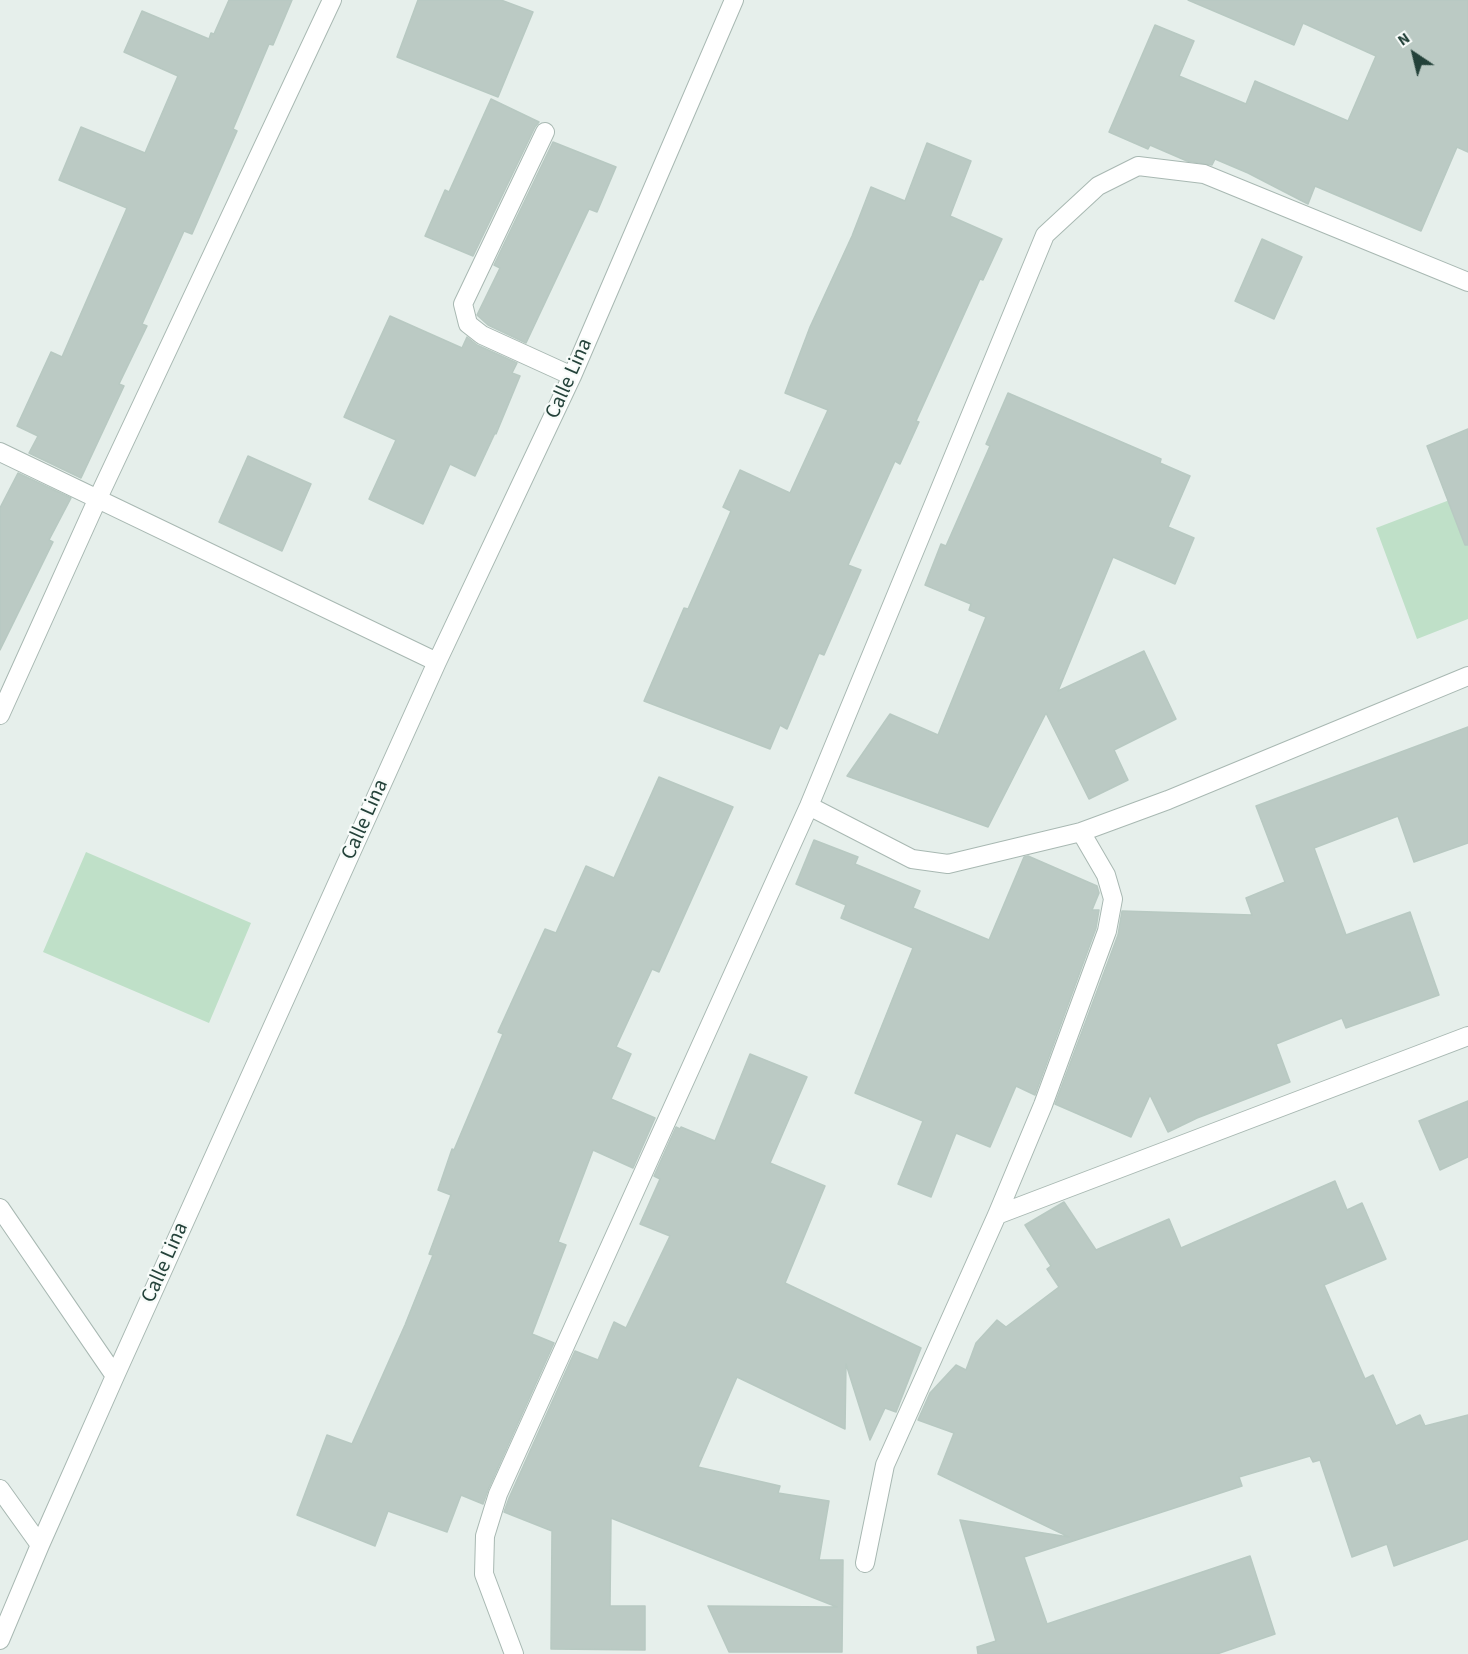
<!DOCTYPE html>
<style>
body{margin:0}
#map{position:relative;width:1468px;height:1654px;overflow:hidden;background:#e6efeb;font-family:"Source Sans 3",sans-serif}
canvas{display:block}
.north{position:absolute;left:1384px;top:24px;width:60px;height:60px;-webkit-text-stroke:4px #f7fbf9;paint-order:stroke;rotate:325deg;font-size:16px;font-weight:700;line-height:24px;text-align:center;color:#24423a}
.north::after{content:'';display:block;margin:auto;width:21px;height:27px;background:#24423a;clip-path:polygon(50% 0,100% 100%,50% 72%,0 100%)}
</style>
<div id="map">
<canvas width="1468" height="1654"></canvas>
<div class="north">N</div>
</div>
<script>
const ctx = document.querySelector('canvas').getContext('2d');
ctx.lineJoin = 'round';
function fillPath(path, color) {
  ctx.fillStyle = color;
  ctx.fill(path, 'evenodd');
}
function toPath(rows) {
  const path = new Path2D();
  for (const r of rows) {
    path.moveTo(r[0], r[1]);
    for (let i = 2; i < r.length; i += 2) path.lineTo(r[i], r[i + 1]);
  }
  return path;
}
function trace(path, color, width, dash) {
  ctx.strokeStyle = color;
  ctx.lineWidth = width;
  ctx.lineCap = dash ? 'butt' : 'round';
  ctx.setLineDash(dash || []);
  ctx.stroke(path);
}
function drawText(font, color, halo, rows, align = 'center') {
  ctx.font = font + ' "Source Sans 3",sans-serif';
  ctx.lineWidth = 4.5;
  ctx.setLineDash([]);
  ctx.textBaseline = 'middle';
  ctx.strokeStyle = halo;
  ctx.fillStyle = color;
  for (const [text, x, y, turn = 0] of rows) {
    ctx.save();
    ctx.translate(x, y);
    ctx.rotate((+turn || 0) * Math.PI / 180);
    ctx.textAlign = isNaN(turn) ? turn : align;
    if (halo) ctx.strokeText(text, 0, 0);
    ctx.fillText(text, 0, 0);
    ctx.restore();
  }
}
const green = toPath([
 [1468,493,1468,619,1417,639,1376,528],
 [86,852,251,923,209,1023,43,952]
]);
const building = toPath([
 [229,0,292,0,273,45,269,44,233,129,237,131,192,234,184,231,142,324,147,326,119,384,124,386,81,478,29,453,38,436,17,426,51,352,62,357,127,208,59,180,81,127,145,153,178,76,124,52,142,11,209,39,211,33,214,34,229,0],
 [418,0,501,0,533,12,498,97,397,57,418,0],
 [1188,0,1468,0,1468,152,1457,147,1421,231,1315,186,1308,204,1248,173,1215,159,1212,165,1187,161,1150,145,1148,149,1109,132,1155,25,1194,41,1179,76,1246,104,1255,81,1348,121,1376,56,1303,23,1294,45,1188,0],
 [491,99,539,122,535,127,473,256,425,236,445,190,449,192,491,99],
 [553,142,616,167,597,212,589,209,526,343,488,325,477,315,500,268,494,265,553,142],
 [927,143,971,161,950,216,1002,239,983,280,980,279,916,421,919,422,900,464,895,461,848,565,861,570,824,655,819,653,787,729,780,725,770,749,644,701,684,608,688,609,731,511,723,507,740,470,790,493,828,410,785,393,810,327,852,236,871,187,905,201,927,143],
 [1262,239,1302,257,1274,319,1235,301,1262,239],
 [390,316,462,348,467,337,477,345,517,363,512,373,520,376,496,434,495,433,475,476,450,464,423,524,369,499,396,440,344,417,390,316],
 [1008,393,1161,459,1160,463,1190,476,1168,527,1194,538,1175,584,1113,557,1058,691,1144,651,1176,719,1114,750,1128,780,1089,799,1046,713,988,827,847,776,890,714,938,735,986,617,969,610,971,604,925,585,941,544,946,546,990,446,986,444,1008,393],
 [1468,429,1468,545,1465,545,1427,446,1468,429],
 [248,456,311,484,282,551,219,522,248,456],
 [18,473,71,498,49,540,53,542,0,650,0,508,18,473],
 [1468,727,1468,843,1414,862,1398,816,1314,848,1346,935,1410,912,1439,995,1346,1028,1342,1018,1276,1044,1290,1082,1197,1118,1168,1132,1150,1095,1131,1137,1055,1104,1118,935,1122,911,1252,915,1246,898,1285,882,1256,806,1468,727],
 [659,777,733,807,659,972,652,969,616,1047,631,1054,611,1099,655,1118,633,1168,593,1150,558,1242,566,1245,532,1334,554,1343,488,1490,483,1504,461,1495,447,1532,388,1511,375,1546,297,1515,327,1435,352,1444,405,1325,433,1255,429,1254,451,1195,438,1190,452,1149,454,1150,503,1034,498,1032,545,929,556,933,586,866,614,878,659,777],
 [814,840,858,857,855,864,920,891,913,908,989,940,1024,857,1028,856,1097,886,1099,893,1092,910,1099,910,1096,928,1035,1095,1016,1086,990,1147,956,1133,931,1197,898,1184,923,1121,855,1093,913,948,841,918,846,905,796,884,814,840],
 [750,1054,807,1077,770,1163,825,1186,785,1283,921,1348,896,1412,885,1408,870,1440,846,1364,845,1429,737,1377,698,1467,780,1486,778,1493,829,1501,819,1560,843,1560,842,1652,729,1652,708,1606,837,1607,611,1518,610,1606,645,1606,645,1650,551,1649,552,1531,504,1512,509,1498,575,1351,598,1360,614,1322,626,1328,670,1236,640,1224,660,1179,654,1176,676,1127,680,1129,681,1127,715,1141,750,1054],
 [1468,1101,1468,1157,1440,1170,1419,1121,1468,1101],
 [1335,1181,1347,1210,1362,1203,1386,1259,1324,1285,1365,1379,1373,1375,1396,1426,1420,1415,1425,1426,1468,1415,1468,1539,1394,1566,1387,1544,1352,1557,1320,1460,1313,1462,1310,1456,1239,1477,1242,1486,1024,1557,1047,1624,1250,1556,1275,1634,1217,1654,978,1654,977,1647,996,1641,960,1520,1069,1537,938,1474,954,1433,918,1420,930,1393,956,1365,966,1370,976,1343,997,1320,1006,1327,1059,1287,1047,1269,1051,1266,1025,1225,1064,1202,1096,1250,1169,1219,1181,1248,1335,1181]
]);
const minor = toPath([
 [545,132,463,304,468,324,482,335,572,376],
 [0,452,437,662],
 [0,715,98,498,332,0],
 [809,806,912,859,948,864,1081,832,1168,800,1468,676],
 [0,1208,115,1376],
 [997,1215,1468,1036],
 [0,1489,40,1545],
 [865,1563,885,1465,997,1215,1043,1105,1107,931,1113,899,1106,875,1081,832],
 [0,1640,40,1545,115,1376,437,662,572,376,734,0],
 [514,1654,484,1574,485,1536,498,1494,809,806,1045,235,1098,186,1138,166,1204,174,1468,282]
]);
const streetNames = [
 ["Calle Lina",570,379,-66],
 ["Calle Lina",366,820,-66],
 ["Calle Lina",166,1263,-66]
];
fillPath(green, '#bfe0c8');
fillPath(building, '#bbcac4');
trace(building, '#b8c9c2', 1.5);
trace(minor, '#a8b8b2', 20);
trace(minor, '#fff', 18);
drawText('21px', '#24423a', '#f7fbf9', streetNames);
</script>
